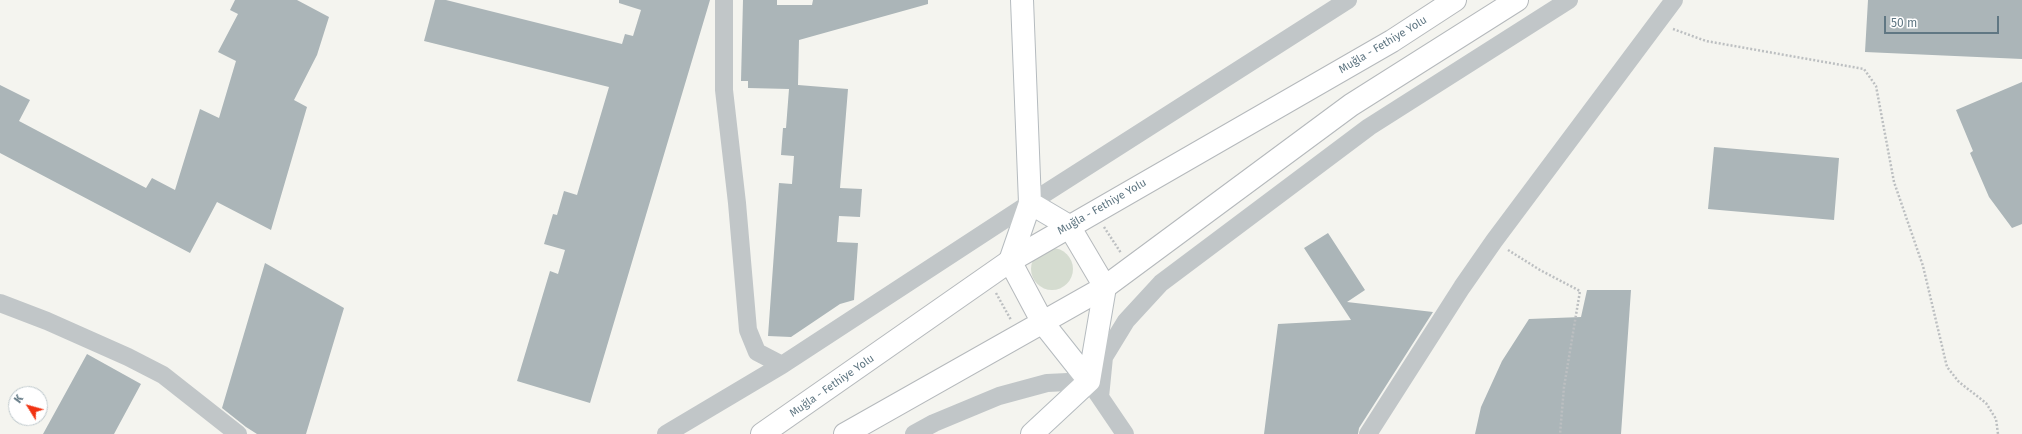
<!DOCTYPE html>
<meta charset="utf-8">
<style>
body{margin:0}
#map{position:relative;width:2022px;height:434px;overflow:hidden;background:#f4f4ef;font-family:"Fira Sans",sans-serif}
canvas{display:block}
.north{position:absolute;left:8px;top:386px;width:40px;height:40px;box-sizing:border-box;background:#fff;border:1px solid #bfc9cd;border-radius:50%;rotate:307deg;font-size:11px;font-weight:700;line-height:16px;text-align:center;color:#607783}
.north::after{content:'';display:block;margin:auto;width:14px;height:18px;background:#f13312;clip-path:polygon(50% 0,100% 100%,50% 72%,0 100%)}
.scale{position:absolute;left:1884px;top:16px;width:115px;height:18px;box-sizing:border-box;border:2px solid #607783;border-top:0;padding-left:5px;font-size:12px;line-height:14px;white-space:nowrap;color:#607783;-webkit-text-stroke:3px #fff;paint-order:stroke}
</style>
<div id="map">
<canvas width="2022" height="434"></canvas>
<div class="north">K</div>
<div class="scale">50 m</div>
</div>
<script>
const ctx = document.querySelector('canvas').getContext('2d');
ctx.lineJoin = 'round';
function fillPath(path, color) {
  ctx.fillStyle = color;
  ctx.fill(path, 'evenodd');
}
function toPath(rows) {
  const path = new Path2D();
  for (const r of rows) {
    if (r.length === 3) {
      path.moveTo(r[0] + r[2], r[1]);
      path.arc(r[0], r[1], r[2], 0, 2 * Math.PI);
      continue;
    }
    path.moveTo(r[0], r[1]);
    for (let i = 2; i < r.length; i += 2) path.lineTo(r[i], r[i + 1]);
  }
  return path;
}
function trace(path, color, width, dash) {
  ctx.strokeStyle = color;
  ctx.lineWidth = width;
  ctx.lineCap = dash ? 'butt' : 'round';
  ctx.setLineDash(dash || []);
  ctx.stroke(path);
}
function drawText(font, color, halo, rows, align = 'center') {
  ctx.font = font + ' "Fira Sans",sans-serif';
  ctx.lineWidth = 4;
  ctx.setLineDash([]);
  ctx.textBaseline = 'middle';
  ctx.strokeStyle = halo;
  ctx.fillStyle = color;
  for (const [text, x, y, turn = 0] of rows) {
    ctx.save();
    ctx.translate(x, y);
    ctx.rotate((+turn || 0) * Math.PI / 180);
    ctx.textAlign = isNaN(turn) ? turn : align;
    if (halo) ctx.strokeText(text, 0, 0);
    ctx.fillText(text, 0, 0);
    ctx.restore();
  }
}
const green = toPath([
 [1052,269,21]
]);
const building = toPath([
 [235,0,297,0,329,17,317,55,294,100,307,107,271,230,217,202,190,253,0,153,0,85,30,100,19,121,146,188,152,178,175,190,200,109,219,118,236,61,218,52,238,14,230,10],
 [435,0,446,0,622,44,625,34,633,36,641,10,619,3,619,0,710,0,590,403,517,381,550,271,558,274,565,250,544,244,553,214,557,215,564,191,577,195,609,87,424,41],
 [743,0,777,0,777,5,812,5,813,0,928,0,928,4,799,40,798,85,848,89,840,188,862,189,860,217,839,216,837,242,858,243,854,300,840,304,791,337,768,336,779,183,792,184,794,156,781,155,783,128,786,128,789,89,748,88,748,81,741,81],
 [1868,0,2022,0,2022,59,1865,52],
 [2022,82,2022,224,2012,228,1989,197,1970,153,1973,151,1956,110],
 [1714,147,1839,158,1834,220,1708,209],
 [1328,233,1365,290,1347,302,1433,312,1359,428,1358,434,1264,434,1278,324,1351,320,1304,248],
 [265,263,344,308,306,434,257,434,246,427,222,408],
 [1587,290,1631,290,1621,434,1475,434,1481,407,1502,361,1529,319,1581,317],
 [87,354,141,384,114,434,43,434]
]);
const path = toPath([
 [1673,29,1706,41,1864,69,1876,86,1894,182,1923,266,1947,367,1959,382,1986,403,1996,419,1998,434],
 [1104,227,1121,253],
 [1508,250,1540,270,1580,291,1564,387,1560,434],
 [996,293,1011,320]
]);
const street = toPath([
 [724,0,724,90,737,203,748,330,757,352,782,365],
 [0,303,47,321,128,357,163,375,238,434],
 [1100,397,1104,357,1126,321,1161,283,1369,127,1569,0],
 [666,434,782,365,1030,203,1348,0],
 [914,434,934,423,999,396,1047,383,1089,381,1125,434],
 [1368,434,1462,287,1494,241,1674,0]
]);
const secondary = toPath([
 [1030,203,1069,226],
 [1010,261,1030,203,1022,0],
 [1043,323,1089,381],
 [1089,381,1105,287],
 [1032,434,1089,381]
]);
const highway = toPath([
 [1069,226,1105,287],
 [1010,261,1043,323],
 [762,434,1010,261,1392,41,1455,0],
 [845,434,1105,287,1351,105,1517,0]
]);
const streetNames = [
 ["Muğla - Fethiye Yolu",1383,45,-31],
 ["Muğla - Fethiye Yolu",1102,207,-30],
 ["Muğla - Fethiye Yolu",832,386,-35]
];
fillPath(green, '#d5dcd0');
fillPath(building, '#abb5b8');
trace(secondary, '#b5bbbf', 24);
trace(highway, '#b5b9bc', 24);
trace(path, '#bcbfc1', 2.5, [2, 2]);
trace(street, '#c1c6c8', 18);
trace(secondary, '#fff', 22);
trace(highway, '#fff', 22);
drawText('11px', '#607783', '#fff', streetNames);
</script>
